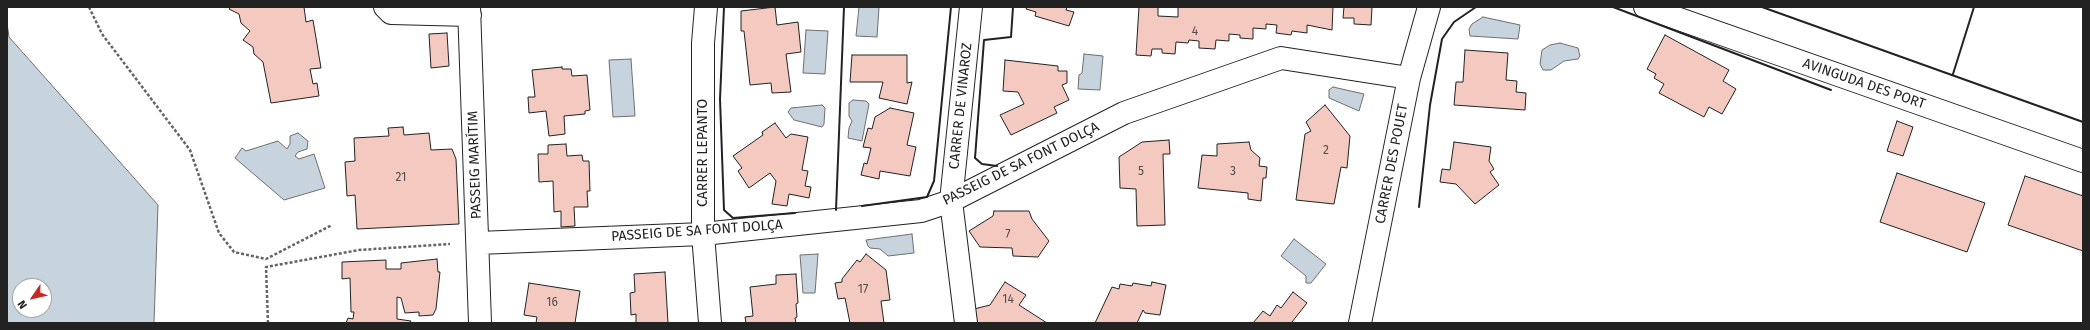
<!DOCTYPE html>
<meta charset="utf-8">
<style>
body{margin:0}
#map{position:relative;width:2090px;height:330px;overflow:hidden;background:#fff;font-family:"Fira Sans",sans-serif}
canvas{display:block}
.frame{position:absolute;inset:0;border:8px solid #222;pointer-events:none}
.north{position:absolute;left:12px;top:278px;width:40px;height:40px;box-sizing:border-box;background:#fff;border:1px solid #a7a7a7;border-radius:50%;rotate:236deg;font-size:11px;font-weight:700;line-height:16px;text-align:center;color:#222}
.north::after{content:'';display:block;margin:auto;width:14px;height:18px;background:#c62828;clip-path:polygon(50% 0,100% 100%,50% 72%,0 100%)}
</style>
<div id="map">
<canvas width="2090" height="330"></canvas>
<div class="frame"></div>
<div class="north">N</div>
</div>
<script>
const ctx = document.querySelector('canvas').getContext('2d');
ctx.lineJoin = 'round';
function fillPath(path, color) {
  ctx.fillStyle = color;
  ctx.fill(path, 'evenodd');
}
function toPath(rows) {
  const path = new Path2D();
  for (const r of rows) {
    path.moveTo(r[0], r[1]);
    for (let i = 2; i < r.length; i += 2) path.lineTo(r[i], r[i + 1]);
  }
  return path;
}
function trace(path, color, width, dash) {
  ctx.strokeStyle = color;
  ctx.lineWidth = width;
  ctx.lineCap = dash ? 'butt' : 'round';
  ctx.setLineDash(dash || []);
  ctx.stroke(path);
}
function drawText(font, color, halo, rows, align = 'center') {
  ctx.font = font + ' "Fira Sans",sans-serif';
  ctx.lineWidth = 3;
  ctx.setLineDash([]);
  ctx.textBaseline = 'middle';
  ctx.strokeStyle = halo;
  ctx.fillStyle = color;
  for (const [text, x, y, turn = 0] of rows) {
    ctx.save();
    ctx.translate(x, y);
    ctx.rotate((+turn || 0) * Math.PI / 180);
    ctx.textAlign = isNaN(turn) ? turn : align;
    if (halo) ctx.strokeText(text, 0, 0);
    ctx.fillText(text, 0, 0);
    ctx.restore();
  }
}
const water = toPath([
 [859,7,879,7,877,37,856,36,859,7],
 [1483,17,1520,25,1518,39,1470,36,1469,29,1472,24,1483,17],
 [7,23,9,37,158,205,154,323,7,323,7,23],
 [20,286,44,286,44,310,20,310,20,286],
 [806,30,828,31,825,74,803,73,806,30],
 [1560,43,1578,48,1580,56,1578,59,1564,61,1551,70,1543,70,1540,64,1542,50,1550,45,1560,43],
 [1084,54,1103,56,1100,90,1078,89,1079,75,1082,73,1084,54],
 [631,59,635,116,613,117,609,60,631,59],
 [1333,87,1364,94,1359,111,1329,98,1329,90,1333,87],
 [853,100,866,101,869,104,862,141,848,138,849,128,852,121,849,116,849,103,853,100],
 [822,105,825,108,824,124,822,127,794,120,788,112,791,108,822,105],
 [298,133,308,141,307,149,298,152,295,156,299,159,314,154,325,188,284,200,235,158,242,148,246,151,278,141,287,149,290,144,290,136,298,133],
 [912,234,914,253,888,256,880,249,870,248,868,246,866,240,912,234],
 [1294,239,1326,264,1311,283,1306,283,1306,276,1281,256,1294,239],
 [818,254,815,293,803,293,800,255,818,254]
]);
const building = toPath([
 [231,7,304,7,306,22,313,20,321,68,310,69,313,84,317,83,319,96,271,103,263,62,254,54,253,47,243,40,250,31,241,23,239,14,229,9,231,7],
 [775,7,777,25,798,22,801,52,786,54,791,92,772,93,771,83,750,85,744,31,741,31,741,11,775,7],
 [1027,7,1067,7,1066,10,1074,12,1069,26,1035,16,1036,12,1026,9,1027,7],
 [1139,7,1158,7,1158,16,1178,17,1178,7,1333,7,1332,30,1307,25,1307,33,1292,31,1291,35,1276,33,1277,25,1266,24,1266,29,1253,28,1253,39,1240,38,1240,35,1229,34,1229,41,1216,40,1215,49,1199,48,1199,41,1189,40,1188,43,1176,42,1175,54,1162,53,1162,49,1152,49,1151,56,1136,55,1139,7],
 [1344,7,1372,7,1371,25,1354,24,1354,18,1343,18,1344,7],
 [447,33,449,66,431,68,429,34,447,33],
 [1665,35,1729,70,1723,81,1736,89,1722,114,1709,107,1704,117,1659,93,1664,84,1654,78,1656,74,1647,69,1665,35],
 [1465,50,1508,53,1506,80,1517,81,1516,92,1526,93,1525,110,1454,105,1456,82,1463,82,1465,50],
 [852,55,907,55,907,83,912,82,907,104,879,98,883,82,850,82,852,55],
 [1005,60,1058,66,1058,71,1067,71,1067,83,1062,85,1069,100,1054,107,1057,113,1011,135,1000,115,1024,104,1018,92,1003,91,1005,60],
 [562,67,562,69,571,69,572,76,587,75,590,110,585,111,585,114,564,116,565,134,549,136,546,111,529,113,528,97,535,97,532,70,562,67],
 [1325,105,1350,136,1347,168,1341,167,1334,204,1296,200,1305,134,1311,131,1306,122,1325,105],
 [890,108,914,113,907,145,916,147,910,176,880,171,879,179,861,175,864,163,867,164,871,148,863,147,868,128,872,129,875,117,890,108],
 [1897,121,1913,127,1903,156,1887,151,1897,121],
 [775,123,786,138,791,134,808,137,802,170,808,171,805,186,811,187,809,198,789,194,787,206,772,204,776,181,770,173,749,188,738,171,742,168,733,156,763,135,762,132,775,123],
 [403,127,404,135,429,133,431,150,452,149,456,159,459,224,357,229,355,195,347,196,345,162,355,161,354,138,389,136,388,128,403,127],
 [1169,140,1170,154,1163,154,1165,225,1137,226,1136,189,1120,188,1119,157,1142,142,1169,140],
 [1249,142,1251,150,1260,158,1259,166,1267,167,1266,178,1263,178,1261,201,1248,199,1248,193,1198,188,1202,155,1217,156,1217,144,1249,142],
 [1454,142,1491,147,1489,161,1494,169,1490,172,1499,185,1475,204,1456,184,1440,182,1442,169,1450,170,1454,142],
 [566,144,567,156,582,155,583,161,589,161,590,191,587,191,588,207,574,207,575,226,561,227,561,211,554,212,553,181,539,182,538,154,548,154,548,145,566,144],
 [1897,173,1985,203,1967,252,1880,222,1897,173],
 [2025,176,2083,196,2083,251,2008,225,2025,176],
 [994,211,1029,211,1032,219,1049,241,1038,257,1013,256,1012,248,980,247,969,231,993,216,994,211],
 [866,254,886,270,890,300,881,301,884,323,850,323,845,298,838,299,835,283,842,282,842,279,857,260,860,262,866,254],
 [437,259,438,272,440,272,436,309,433,315,419,316,419,312,405,313,401,298,397,297,397,319,411,321,410,323,346,323,348,318,353,319,354,312,351,312,350,278,342,279,342,262,386,260,386,269,401,269,401,263,437,259],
 [665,272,668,323,636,323,636,314,631,315,630,293,635,292,634,274,665,272],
 [796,274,798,303,796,304,797,317,795,318,796,323,746,323,745,317,753,316,750,287,776,284,776,275,796,274],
 [1005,282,1026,295,1019,305,1047,323,976,323,974,309,990,305,1005,282],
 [1152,282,1166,285,1160,315,1145,313,1143,310,1137,323,1095,323,1112,287,1119,289,1120,284,1132,286,1133,283,1151,286,1152,282],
 [529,283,580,291,575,323,536,323,537,317,524,315,529,283],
 [1293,292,1307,303,1292,322,1294,323,1253,323,1263,311,1270,316,1277,305,1281,308,1293,292]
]);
const path = toPath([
 [89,7,102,34,190,150,219,233,234,252,266,259,332,225],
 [268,323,266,267,359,250,450,244]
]);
const street = toPath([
 [385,7,391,13,470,15],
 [469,7,480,323],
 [706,7,703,43,703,234,710,323],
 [1645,7,2083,161],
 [478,243,703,234,921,211,951,201,1124,113,1281,58,1409,78],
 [966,323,951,201,971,7],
 [1360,323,1409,78,1429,7]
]);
const wall = toPath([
 [724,7,720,99,724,210,733,218,795,213],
 [1613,7,1831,90],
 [1762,7,2083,122],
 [1953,74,1974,7],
 [997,166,982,164,975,158,984,40,1011,37,1013,7],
 [862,206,927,197,934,181,951,7],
 [1419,207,1430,105,1442,39,1454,22,1476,7],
 [836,210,844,7]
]);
const numberNames = [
 ["4",1195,32],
 ["2",1326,151],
 ["5",1141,172],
 ["3",1233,172],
 ["21",401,178],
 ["7",1008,235],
 ["17",863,290],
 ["14",1008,300],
 ["16",552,303]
];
const streetNames = [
 ["AVINGUDA DES PORT",1864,84,19],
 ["CARRER DE VINAROZ",961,106,-84],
 ["CARRER LEPANTO",703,153,-90],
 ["PASSEIG DE SA FONT DOLÇA",1021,164,-26],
 ["CARRER DES POUET",1392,164,-79],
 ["PASSEIG MARÍTIM",475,165,-92],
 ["PASSEIG DE SA FONT DOLÇA",697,231,-4]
];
fillPath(water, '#c7d3dd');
trace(water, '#6f6f6f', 1);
fillPath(building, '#f3c9c0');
trace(building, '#222', 1);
trace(street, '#222', 24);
trace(path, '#646464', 2.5, [3, 2]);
trace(street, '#fff', 22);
trace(wall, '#222', 2);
drawText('12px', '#564c4a', null, numberNames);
drawText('14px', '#222', '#fff', streetNames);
</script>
